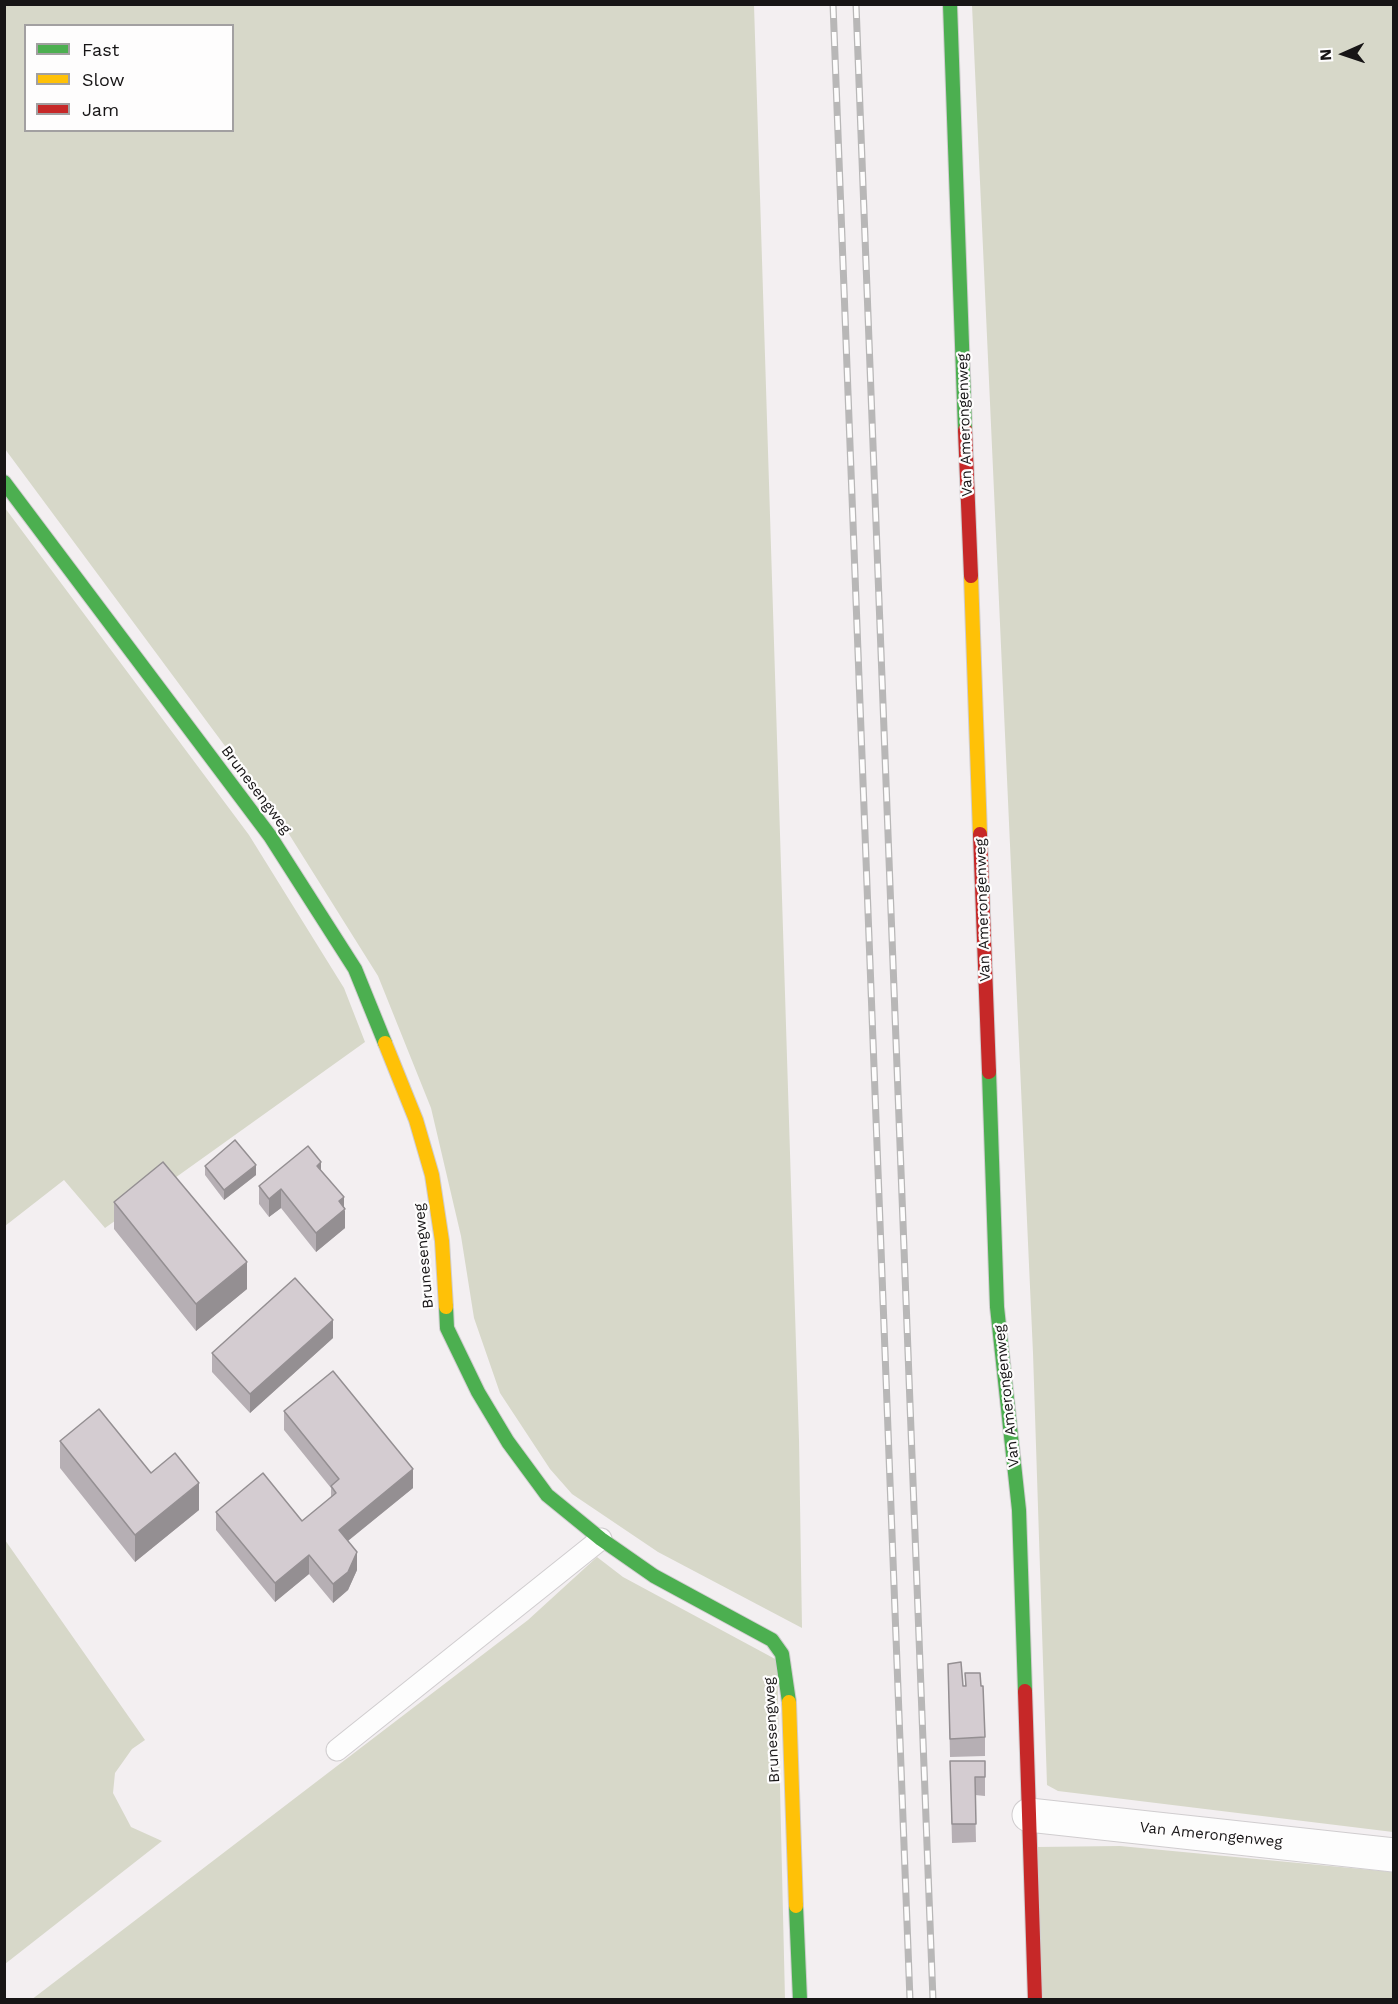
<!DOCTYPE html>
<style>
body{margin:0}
#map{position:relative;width:1398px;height:2004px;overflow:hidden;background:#f3eff1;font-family:"Work Sans",sans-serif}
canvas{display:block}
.frame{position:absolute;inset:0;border:6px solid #171516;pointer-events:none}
.legend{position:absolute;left:24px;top:24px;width:210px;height:108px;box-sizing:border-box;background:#fefdfd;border:2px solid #a2a0a1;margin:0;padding:8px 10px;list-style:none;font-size:18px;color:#171516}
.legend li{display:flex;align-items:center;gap:12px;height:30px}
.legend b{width:30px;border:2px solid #a2a0a1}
.north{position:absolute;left:1314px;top:24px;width:60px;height:60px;-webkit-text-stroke:4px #fefdfd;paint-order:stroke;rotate:267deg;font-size:16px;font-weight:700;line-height:24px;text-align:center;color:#171516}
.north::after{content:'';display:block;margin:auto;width:21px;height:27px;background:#171516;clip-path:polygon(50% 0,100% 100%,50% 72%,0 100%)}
</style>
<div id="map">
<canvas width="1398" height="2004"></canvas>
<div class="frame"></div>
<ul class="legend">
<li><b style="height:8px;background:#4caf50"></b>Fast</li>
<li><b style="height:8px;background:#ffc107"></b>Slow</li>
<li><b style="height:8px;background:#c62828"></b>Jam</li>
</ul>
<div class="north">N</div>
</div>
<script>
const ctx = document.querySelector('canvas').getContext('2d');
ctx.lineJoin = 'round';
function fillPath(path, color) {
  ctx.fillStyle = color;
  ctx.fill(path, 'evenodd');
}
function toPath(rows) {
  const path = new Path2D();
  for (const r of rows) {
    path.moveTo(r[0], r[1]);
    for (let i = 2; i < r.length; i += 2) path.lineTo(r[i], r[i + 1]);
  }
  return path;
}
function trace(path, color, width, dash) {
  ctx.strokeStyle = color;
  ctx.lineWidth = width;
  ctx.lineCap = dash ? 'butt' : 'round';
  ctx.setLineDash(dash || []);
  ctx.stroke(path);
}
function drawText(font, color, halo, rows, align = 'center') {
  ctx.font = font + ' "Work Sans",sans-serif';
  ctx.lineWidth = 4.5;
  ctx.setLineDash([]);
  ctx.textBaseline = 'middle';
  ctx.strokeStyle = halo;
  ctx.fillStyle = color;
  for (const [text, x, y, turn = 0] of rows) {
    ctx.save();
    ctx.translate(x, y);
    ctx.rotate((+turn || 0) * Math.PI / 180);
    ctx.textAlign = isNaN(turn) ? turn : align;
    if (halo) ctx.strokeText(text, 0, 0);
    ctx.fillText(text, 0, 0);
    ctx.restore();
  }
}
const green = toPath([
 [5,5,754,5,799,1440,802,1628,658,1552,572,1494,550,1469,500,1393,474,1318,461,1236,431,1108,378,976,282,823,5,449],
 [26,26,232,26,232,130,26,130],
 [972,5,1393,5,1393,1832,1058,1791,1047,1785,1033,1353],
 [5,508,249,835,344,988,365,1042,105,1228,64,1180,5,1226],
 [5,1540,145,1740,132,1749,115,1773,113,1793,131,1827,162,1841,5,1964],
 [597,1557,623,1577,777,1660,785,1999,31,2000,528,1620],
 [1120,1846,1393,1872,1393,1999,1038,1999,1037,1847]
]);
const lane = toPath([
 [337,1750,601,1539]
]);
const street = toPath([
 [1029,1815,1394,1855]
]);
const fast = toPath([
 [950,4,965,430],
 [4,482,270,836,355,969,385,1043],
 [989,1072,997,1307,1019,1510,1025,1691],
 [446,1307,447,1328,478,1392,508,1442,547,1495,601,1539,654,1576,772,1640,782,1654,789,1702],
 [796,1906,800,2000]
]);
const slow = toPath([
 [971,576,980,834],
 [385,1043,416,1120,432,1175,442,1241,446,1307],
 [789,1702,796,1906]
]);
const jam = toPath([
 [965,430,971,576],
 [980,834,989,1072],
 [1025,1691,1035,2000]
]);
const rail = toPath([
 [833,4,910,2000],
 [856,4,933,2000]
]);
const wall = toPath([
 [205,1166,256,1175,224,1200,205,1175],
 [321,1171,344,1207,345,1228,316,1252,281,1208,269,1217,259,1204,259,1186],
 [114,1202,247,1289,196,1331,114,1229],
 [333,1338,250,1413,212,1372,212,1353],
 [284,1411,413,1488,348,1541,357,1570,348,1590,333,1603,309,1574,275,1602,216,1530,216,1512,302,1521,331,1498,331,1488,284,1430],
 [60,1441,199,1510,135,1562,60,1468],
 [948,1664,963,1686,965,1686,965,1673,985,1737,985,1756,950,1757],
 [950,1761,985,1761,985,1796,975,1795,976,1842,952,1843]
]);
const shadedWall = toPath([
 [321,1162,321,1181,317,1166],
 [256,1165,256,1175,224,1200,224,1190],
 [281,1189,281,1208,269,1217,269,1199],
 [344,1197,344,1211,345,1209,345,1228,316,1252,316,1233,339,1201],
 [247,1262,247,1289,196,1331,196,1304],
 [333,1320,333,1338,250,1413,250,1394],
 [413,1469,413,1488,339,1548,339,1530],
 [199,1483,199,1510,135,1562,135,1535],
 [357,1552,357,1570,348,1590,333,1603,333,1584],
 [309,1555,309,1574,275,1602,275,1583]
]);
const building = toPath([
 [235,1140,256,1165,224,1190,205,1166,235,1140],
 [308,1146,321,1162,317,1166,344,1197,339,1201,345,1209,316,1233,281,1189,269,1199,259,1186,308,1146],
 [163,1162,247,1262,196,1304,114,1202,163,1162],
 [295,1278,333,1320,250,1394,212,1353,295,1278],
 [333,1371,413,1469,339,1530,357,1552,348,1572,333,1584,309,1555,275,1583,216,1512,263,1473,302,1521,336,1493,331,1486,339,1479,284,1411,333,1371],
 [99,1409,151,1473,175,1453,199,1483,135,1535,60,1441,99,1409],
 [961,1662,963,1686,966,1686,965,1673,980,1673,981,1686,983,1686,985,1737,950,1739,948,1664,961,1662],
 [950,1761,985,1761,985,1777,975,1777,976,1824,952,1824,950,1761]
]);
const streetNames = [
 ["Van Amerongenweg",965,425,-92],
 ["Brunesengweg",256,790,53],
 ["Van Amerongenweg",983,910,-92],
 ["Brunesengweg",424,1256,-95],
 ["Van Amerongenweg",1007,1396,-96],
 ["Brunesengweg",772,1730,-93],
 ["Van Amerongenweg",1211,1835,6]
];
fillPath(green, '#d7d8c9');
trace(lane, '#d0cdcf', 23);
trace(street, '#d0cdcf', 35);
trace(fast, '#d0cdcf', 16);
trace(slow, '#d0cdcf', 16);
trace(jam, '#d0cdcf', 16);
trace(lane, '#fdfdfd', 21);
trace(street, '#fdfdfd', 33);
trace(fast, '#4caf50', 14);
trace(slow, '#ffc107', 14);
trace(jam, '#c62828', 14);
trace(rail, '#b8b7b7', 7);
trace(rail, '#fefdfd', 4.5, [14]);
fillPath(wall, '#b6afb4');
fillPath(shadedWall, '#948f92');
fillPath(building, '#d4ccd1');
trace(building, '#948f92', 1.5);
drawText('15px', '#171516', '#fefdfd', streetNames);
</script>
